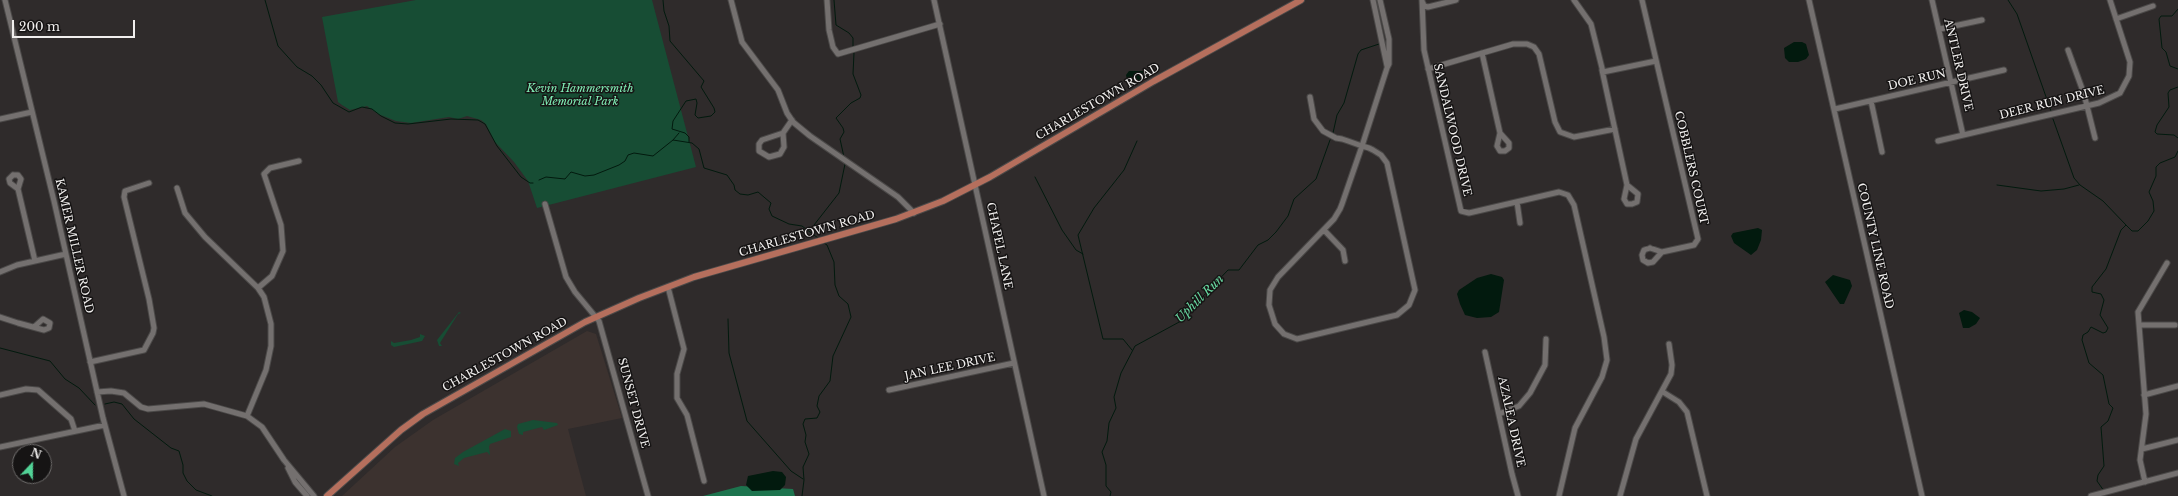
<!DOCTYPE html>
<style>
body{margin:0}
#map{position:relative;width:2178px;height:496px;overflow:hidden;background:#2f2b2b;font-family:"Libre Baskerville",serif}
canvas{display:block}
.north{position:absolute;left:12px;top:444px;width:40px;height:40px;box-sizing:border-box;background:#161414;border:1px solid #6e6c6b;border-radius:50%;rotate:22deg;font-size:11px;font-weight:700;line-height:16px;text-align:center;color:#f1efee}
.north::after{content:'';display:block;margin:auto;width:14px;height:18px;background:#52d397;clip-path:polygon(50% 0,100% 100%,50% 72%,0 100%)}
.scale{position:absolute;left:12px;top:20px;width:123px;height:18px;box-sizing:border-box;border:2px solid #f1efee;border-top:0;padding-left:5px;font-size:12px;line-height:14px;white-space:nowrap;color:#f1efee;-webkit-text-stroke:3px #161414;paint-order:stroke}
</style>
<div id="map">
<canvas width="2178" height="496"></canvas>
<div class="north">N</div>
<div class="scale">200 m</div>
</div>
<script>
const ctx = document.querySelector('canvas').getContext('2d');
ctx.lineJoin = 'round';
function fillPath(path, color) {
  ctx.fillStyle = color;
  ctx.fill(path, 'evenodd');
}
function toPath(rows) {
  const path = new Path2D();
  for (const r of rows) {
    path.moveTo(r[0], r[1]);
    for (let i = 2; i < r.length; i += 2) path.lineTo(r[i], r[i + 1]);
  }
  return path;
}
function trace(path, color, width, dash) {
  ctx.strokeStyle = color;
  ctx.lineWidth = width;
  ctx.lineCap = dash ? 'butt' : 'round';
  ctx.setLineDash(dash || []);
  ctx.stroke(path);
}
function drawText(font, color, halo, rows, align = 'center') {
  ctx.font = font + ' "Libre Baskerville",serif';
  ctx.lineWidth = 3;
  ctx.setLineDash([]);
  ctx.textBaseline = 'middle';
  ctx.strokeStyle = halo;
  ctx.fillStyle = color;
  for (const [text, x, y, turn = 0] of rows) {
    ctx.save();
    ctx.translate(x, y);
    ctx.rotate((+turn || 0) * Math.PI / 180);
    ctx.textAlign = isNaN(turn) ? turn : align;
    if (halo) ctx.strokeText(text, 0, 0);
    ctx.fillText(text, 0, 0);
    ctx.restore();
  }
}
const built = toPath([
 [587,331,596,334,622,418,568,429,586,496,342,496,395,447,433,420]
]);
const green = toPath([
 [416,0,652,0,696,167,537,208,528,181,514,162,495,142,486,124,481,120,467,116,458,119,449,117,411,123,396,121,378,114,367,106,350,110,342,105,338,102,322,17],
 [459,312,461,313,458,314,440,343,442,346,439,346,437,340],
 [420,334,425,336,422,341,394,347,391,345,391,341,394,343,411,340,420,337],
 [533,420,557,423,558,425,544,430,542,427,523,432,523,435,519,434,517,427,518,424],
 [505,429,511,431,511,437,490,444,489,447,490,455,487,452,464,458,458,463,459,466,454,464,455,458,463,452]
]);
const forest = toPath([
 [741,486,793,489,795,496,703,496]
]);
const water = toPath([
 [1794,42,1802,42,1806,44,1809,55,1806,59,1798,62,1789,62,1785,58,1784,48],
 [1129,71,1146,71,1149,76,1130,86,1128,84,1126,75],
 [1758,228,1762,230,1761,240,1757,250,1751,255,1734,243,1731,236,1733,233],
 [1491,274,1502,277,1504,280,1499,312,1491,317,1477,318,1465,315,1460,304,1457,294,1459,290,1477,278],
 [1833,275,1850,280,1852,286,1844,304,1840,304,1825,282],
 [1964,310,1972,312,1980,318,1976,324,1969,328,1963,328,1959,313],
 [773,471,782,472,786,477,785,485,780,490,752,491,746,485,748,476]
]);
const stream = toPath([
 [265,0,278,46,297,67,312,76,321,85,333,103,349,112,362,107,372,109,381,116,395,123,408,124,451,119,478,120,485,124,497,146,521,177,530,183,533,183],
 [663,0,664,11,669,26,670,41,704,81,701,87,714,108,715,112,711,116,698,118,695,115,697,103,696,99,686,101,673,121,672,129,685,133,689,137,689,142],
 [834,0,836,25,849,33,853,38,853,48],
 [2008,0,2017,14,2051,111],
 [2178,9,2172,16,2161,16,2159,19,2162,48,2166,52,2170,66,2178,69],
 [2178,87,2170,90,2168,93,2169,107,2157,125,2155,132,2157,134,2174,135,2178,138],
 [2053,119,2074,178,2080,185,2103,201,2126,225],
 [1333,133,1337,115,1344,103,1358,54,1361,50,1379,44],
 [673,140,679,133],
 [844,157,840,139,844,132,843,128,836,118,851,103,860,98,861,95,853,74,854,53],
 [1035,177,1062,230,1076,250,1083,254],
 [539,180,546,177,565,179,571,172,585,176,594,175,619,165,625,161,628,155,634,153,653,156,673,140,692,143,699,149,704,168,727,175,734,185,735,190,740,194,748,195,758,192,771,203,769,209,772,216,789,224,802,226,818,238],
 [1997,185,2041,191,2064,189,2079,185],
 [812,233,814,225,839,193,845,164],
 [728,319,729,353,747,421,791,471,803,479],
 [0,348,50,361,65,379,79,388,95,405],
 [1132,350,1123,339,1103,339,1078,235,1094,208,1124,170,1137,141],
 [105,404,114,402,122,404,134,419,171,448,179,451,183,465,183,473,187,481,196,490,212,496],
 [2104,491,2097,481,2098,475,2104,466,2101,427,2108,421,2113,408,2109,404,2103,375,2089,363,2082,340,2083,335,2088,332,2091,327,2103,333,2106,332,2108,328,2100,315,2104,300,2101,294,2092,292,2092,287,2106,269,2121,230,2126,225,2132,231,2138,231,2148,221,2154,211,2153,201,2149,192,2156,176,2156,167,2160,163,2175,157,2178,151],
 [802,496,804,480,803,467,809,454,805,442,806,435,803,424,805,419,817,418,820,412,817,406,819,396,830,381,833,356,851,317,848,304,839,296,835,285,834,262,827,245,824,243],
 [1110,496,1111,492,1106,486,1106,465,1102,452,1107,441,1109,423,1116,408,1114,397,1121,373,1135,346,1181,321,1186,314,1228,270,1239,270,1258,245,1268,240,1276,232,1288,216,1294,199,1316,179,1330,140]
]);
const minor = toPath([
 [5,0,54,201,103,418,124,496],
 [731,0,742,42,778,90,787,113,793,122,810,136,898,197,914,213],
 [827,0,829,30,833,47,838,54,940,24],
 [934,0,1044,496],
 [1373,0,1387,66],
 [1422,0,1424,50,1461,211,1469,213,1559,192,1568,195,1574,205,1604,337,1607,360,1602,377,1575,428,1559,496],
 [1574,0,1591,24,1603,72,1656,61],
 [1642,0,1698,239,1694,245,1662,252],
 [1809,0,1922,496],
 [1932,0,1963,135],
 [1423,3,1424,6,1428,7,1456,0],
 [2116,19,2153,6],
 [1940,29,1982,20],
 [2068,50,2084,94,2095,138],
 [1482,53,1500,133],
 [1428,69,1513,44,1527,44,1534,47,1539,54,1555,122,1560,132,1574,137,1615,129],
 [1602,70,1627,185],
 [1310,97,1314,119,1323,131,1336,138,1342,139,1348,141,1362,146,1369,148,1373,150,1381,155,1387,163,1415,290,1409,305,1397,315,1297,339,1284,334,1275,324,1269,305,1270,290,1278,277,1334,219,1340,209,1342,204,1362,146,1387,68,1389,64,1389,39,1380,0],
 [1871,101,1882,152],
 [1835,109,2004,70],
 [0,119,32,112],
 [783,133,762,140,759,144,759,151,769,157,780,154,784,147,783,133,792,120],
 [1500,133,1509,143,1509,148,1505,151,1500,151,1497,146,1500,133],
 [1938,141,2099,103,2120,93,2129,76,2130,62,2110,0],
 [13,175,18,175,21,179,18,189,10,183,9,179,13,175],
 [1627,185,1638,194,1637,202,1632,204,1627,204,1624,199,1627,185],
 [177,188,185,213,205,237,258,288,264,297,271,324,271,346,266,370,247,416,262,427,284,460,314,496],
 [18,189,35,261],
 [1517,202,1520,223],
 [545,204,566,277,575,292,599,321,648,496],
 [1324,230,1343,250,1345,261],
 [1650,248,1662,252,1653,262,1648,263,1643,260,1642,255,1644,250,1650,248],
 [0,272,17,265,66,254],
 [668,287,684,349,677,374,677,398,687,415,704,481],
 [258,288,272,276,283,251,281,225,264,174,270,168,299,161],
 [0,317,18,323,44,330,49,328,50,323,43,319,34,327],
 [2139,325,2175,325],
 [1485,352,1512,474,1518,496],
 [90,362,144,350,153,333,154,328,149,299,124,197,125,191,149,183],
 [889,390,1014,363],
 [97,392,111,391,124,393,141,407,148,409,204,404,247,416],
 [1663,392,1679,402,1687,412,1707,496],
 [0,395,26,389,38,390,71,419,75,431],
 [2144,395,2178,386],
 [1499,414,1519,406,1530,393,1545,365,1546,339],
 [0,447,105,425],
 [2142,449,2178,440],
 [288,468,295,482,307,496],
 [2145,482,2140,460,2146,414,2138,312,2167,263],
 [1620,496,1636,439,1671,374,1672,365,1669,344],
 [2091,496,2178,473]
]);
const major = toPath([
 [327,496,401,430,423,414,585,322,639,298,694,277,896,219,943,201,990,177,1154,81,1301,0]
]);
const streetNames = [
 ["ANTLER DRIVE",1958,65,77],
 ["DOE RUN",1917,80,-13],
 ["CHARLESTOWN ROAD",1098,102,-30],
 ["DEER RUN DRIVE",2052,103,-14],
 ["SANDALWOOD DRIVE",1452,130,77],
 ["COBBLERS COURT",1691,168,77],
 ["CHARLESTOWN ROAD",807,234,-16],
 ["KAMER MILLER ROAD",74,246,77],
 ["CHAPEL LANE",999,246,78],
 ["COUNTY LINE ROAD",1875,246,77],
 ["CHARLESTOWN ROAD",505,355,-29],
 ["JAN LEE DRIVE",950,367,-12],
 ["SUNSET DRIVE",633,403,75],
 ["AZALEA DRIVE",1511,422,78]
];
const parkNames = [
 ["Kevin Hammersmith",580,89],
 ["Memorial Park",580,102]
];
const waterNames = [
 ["Uphill Run",1200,299,-45]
];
fillPath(built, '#3c322f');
fillPath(green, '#174d34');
fillPath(forest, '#1d744e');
fillPath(water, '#021a0e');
trace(stream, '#021a0e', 1);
trace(minor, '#4b4948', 7);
trace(major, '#4b4948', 8);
trace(minor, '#74706f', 5);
trace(major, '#b56f5d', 6);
drawText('11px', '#f1efee', '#161414', streetNames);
drawText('italic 11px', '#80efb6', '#161414', parkNames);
drawText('italic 12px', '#68d8a1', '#161414', waterNames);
</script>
